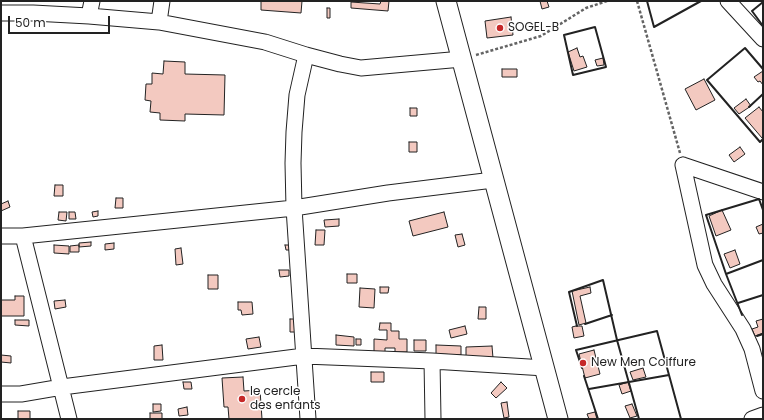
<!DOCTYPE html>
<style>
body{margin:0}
#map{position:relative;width:764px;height:420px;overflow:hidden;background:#fff;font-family:Poppins,sans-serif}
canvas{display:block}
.frame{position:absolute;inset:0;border:2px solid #222;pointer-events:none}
.scale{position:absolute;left:8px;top:16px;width:102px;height:18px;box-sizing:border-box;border:2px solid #222;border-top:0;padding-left:5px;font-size:12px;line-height:14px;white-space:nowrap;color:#222;-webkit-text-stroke:3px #fff;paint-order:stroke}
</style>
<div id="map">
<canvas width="764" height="420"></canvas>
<div class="frame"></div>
<div class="scale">50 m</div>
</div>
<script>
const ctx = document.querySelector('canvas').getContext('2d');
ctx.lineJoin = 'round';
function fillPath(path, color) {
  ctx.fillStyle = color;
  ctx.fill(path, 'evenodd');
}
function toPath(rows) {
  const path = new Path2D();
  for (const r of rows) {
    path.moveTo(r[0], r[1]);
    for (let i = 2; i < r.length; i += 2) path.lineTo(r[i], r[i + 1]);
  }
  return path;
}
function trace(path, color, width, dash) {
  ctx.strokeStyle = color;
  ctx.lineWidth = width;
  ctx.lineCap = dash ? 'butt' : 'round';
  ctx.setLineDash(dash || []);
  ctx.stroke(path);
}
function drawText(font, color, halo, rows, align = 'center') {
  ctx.font = font + ' Poppins,sans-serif';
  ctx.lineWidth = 3;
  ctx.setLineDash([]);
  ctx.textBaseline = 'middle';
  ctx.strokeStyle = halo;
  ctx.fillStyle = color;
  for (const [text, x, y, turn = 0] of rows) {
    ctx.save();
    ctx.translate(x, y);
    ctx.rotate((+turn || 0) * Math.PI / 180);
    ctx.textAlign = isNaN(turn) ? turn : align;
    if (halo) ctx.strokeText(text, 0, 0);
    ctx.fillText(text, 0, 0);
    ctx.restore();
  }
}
const building = toPath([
 [261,1,302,1,301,13,261,10,261,1],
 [381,1,389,1,388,11,351,8,351,2,380,4,381,1],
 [540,1,547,1,549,7,542,9,540,1],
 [327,8,330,8,330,18,327,18,327,8],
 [511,17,513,35,487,38,485,21,511,17],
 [577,48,580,57,583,56,587,67,574,71,568,52,577,48],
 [603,58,604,65,597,66,595,60,603,58],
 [164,61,185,62,185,74,225,75,224,115,185,114,185,121,160,120,160,113,150,112,151,101,145,100,146,84,152,84,152,73,163,74,164,61],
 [502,69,517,69,517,77,502,77,502,69],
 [763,71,763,85,760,81,758,82,754,77,763,71],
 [704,79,715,100,696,110,685,89,704,79],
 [746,99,751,106,739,114,734,108,746,99],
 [759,107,763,112,763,137,762,138,745,118,759,107],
 [410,108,417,108,417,116,410,116,410,108],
 [409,142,417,142,417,152,409,152,409,142],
 [740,147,745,154,734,162,729,155,740,147],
 [55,185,63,185,63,196,54,196,55,185],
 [116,198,123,198,123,208,115,208,116,198],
 [8,201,10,207,1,211,1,204,8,201],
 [722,210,731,230,716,236,709,216,722,210],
 [98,211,98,216,93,217,92,212,98,211],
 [59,212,67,212,66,221,58,220,59,212],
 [69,212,75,212,76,219,69,219,69,212],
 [444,212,448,227,413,236,409,221,444,212],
 [339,219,339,226,325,227,324,220,339,219],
 [763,224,763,233,759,234,756,227,763,224],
 [316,230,325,230,324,245,315,245,316,230],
 [462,234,465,245,458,247,455,235,462,234],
 [91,242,91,246,79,247,79,243,91,242],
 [114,243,114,249,105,250,105,244,114,243],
 [54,245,69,246,69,254,54,253,54,245],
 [79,245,79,252,70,252,70,246,79,245],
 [285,245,294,245,294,250,286,250,285,245],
 [181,248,183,264,176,265,175,249,181,248],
 [735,250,740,264,730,268,724,254,735,250],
 [279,270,289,270,289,276,280,277,279,270],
 [347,274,357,274,357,283,347,283,347,274],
 [208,275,218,275,218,289,208,289,208,275],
 [380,287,389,287,388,293,380,293,380,287],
 [590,287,591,293,580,296,586,323,579,325,572,291,590,287],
 [360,288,375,289,374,308,359,307,360,288],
 [15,296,24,296,24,316,1,316,1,300,15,300,15,296],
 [65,300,66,307,55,309,54,301,65,300],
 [238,302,252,302,253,314,242,315,241,310,238,310,238,302],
 [479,307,486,307,486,319,478,319,479,307],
 [290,319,297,319,297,332,290,332,290,319],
 [763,319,763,333,755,336,752,329,758,327,756,321,763,319],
 [15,320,29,320,29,326,15,325,15,320],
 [380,323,391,323,391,331,399,331,399,339,407,339,407,352,395,352,395,348,385,348,385,353,374,352,374,339,387,340,387,330,379,330,380,323],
 [465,326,467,334,451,338,449,330,465,326],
 [576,326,582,326,584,336,574,338,572,327,576,326],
 [336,335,354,337,354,346,336,345,336,335],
 [259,337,261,347,248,349,246,339,259,337],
 [356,339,361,339,361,345,356,345,356,339],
 [414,340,426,340,426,351,414,351,414,340],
 [162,345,163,360,154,360,154,346,162,345],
 [436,345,461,346,461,355,436,354,436,345],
 [492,346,493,358,466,359,466,347,492,346],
 [594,350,600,374,585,378,579,354,594,350],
 [1,355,11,356,11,363,1,362,1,355],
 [643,368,646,377,633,380,630,372,643,368],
 [371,372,384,372,384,382,371,382,371,372],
 [243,377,244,391,260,390,262,419,229,419,228,407,224,407,222,378,243,377],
 [183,382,191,382,192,389,184,389,183,382],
 [501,382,507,388,496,398,491,393,501,382],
 [628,382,631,391,622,394,619,385,628,382],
 [507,402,509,417,504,418,501,403,507,402],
 [153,404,161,404,161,411,153,412,153,404],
 [632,404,637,416,630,418,625,406,632,404],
 [187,407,188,415,179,416,178,409,187,407],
 [18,411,30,411,30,419,18,419,18,411],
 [595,412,597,419,589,419,587,414,595,412],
 [150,413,162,413,162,419,150,419,150,413]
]);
const path = toPath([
 [637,1,680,153],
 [476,55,541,36,586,8,607,1]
]);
const minor = toPath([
 [728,1,763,39],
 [1,13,33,13,89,16,159,22,265,42,306,55],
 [89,16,92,1],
 [159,22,162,1],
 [683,165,705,265,714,284,743,329,752,349,763,391],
 [683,165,763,192],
 [1,236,23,236,294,208,388,193,493,180],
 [23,236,69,419],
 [432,361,433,419],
 [1,394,21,394,62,387,304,356,432,361,545,368],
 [308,419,294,208,293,163,294,132,297,95,306,55,340,64,361,68,462,59],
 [752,419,763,415]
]);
const major = toPath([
 [446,1,558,419]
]);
const wall = toPath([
 [647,1,654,27,701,1],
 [763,2,752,11,763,26],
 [595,27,606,67,573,75,564,35,595,27],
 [763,69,745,48,707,80,760,142,763,139],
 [749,107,763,94],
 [763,210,759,199,706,215,726,274,763,260],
 [726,274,742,315],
 [738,303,763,295],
 [585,324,612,315],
 [577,326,569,292,603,280,617,340,639,419],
 [757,336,763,334],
 [582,368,576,350,657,331,681,419],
 [584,376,598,419],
 [589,389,669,375]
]);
const markers = [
 [500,28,4,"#c62828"],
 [583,363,4,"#c62828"],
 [242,399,4,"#c62828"]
];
const poiNames = [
 ["SOGEL-B",508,28],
 ["New Men Coiffure",591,363],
 ["le cercle",250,392],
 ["des enfants",250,406]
];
fillPath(building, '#f3c9c0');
trace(building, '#222', 1);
trace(minor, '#222', 17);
trace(major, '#222', 21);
trace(path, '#646464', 2.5, [3, 2]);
trace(minor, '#fff', 15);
trace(major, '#fff', 19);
trace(wall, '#222', 2);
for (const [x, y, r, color] of markers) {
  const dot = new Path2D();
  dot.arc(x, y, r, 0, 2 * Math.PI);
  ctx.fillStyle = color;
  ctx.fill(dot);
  trace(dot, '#fff', 1.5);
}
drawText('12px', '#222', '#fff', poiNames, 'left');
</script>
